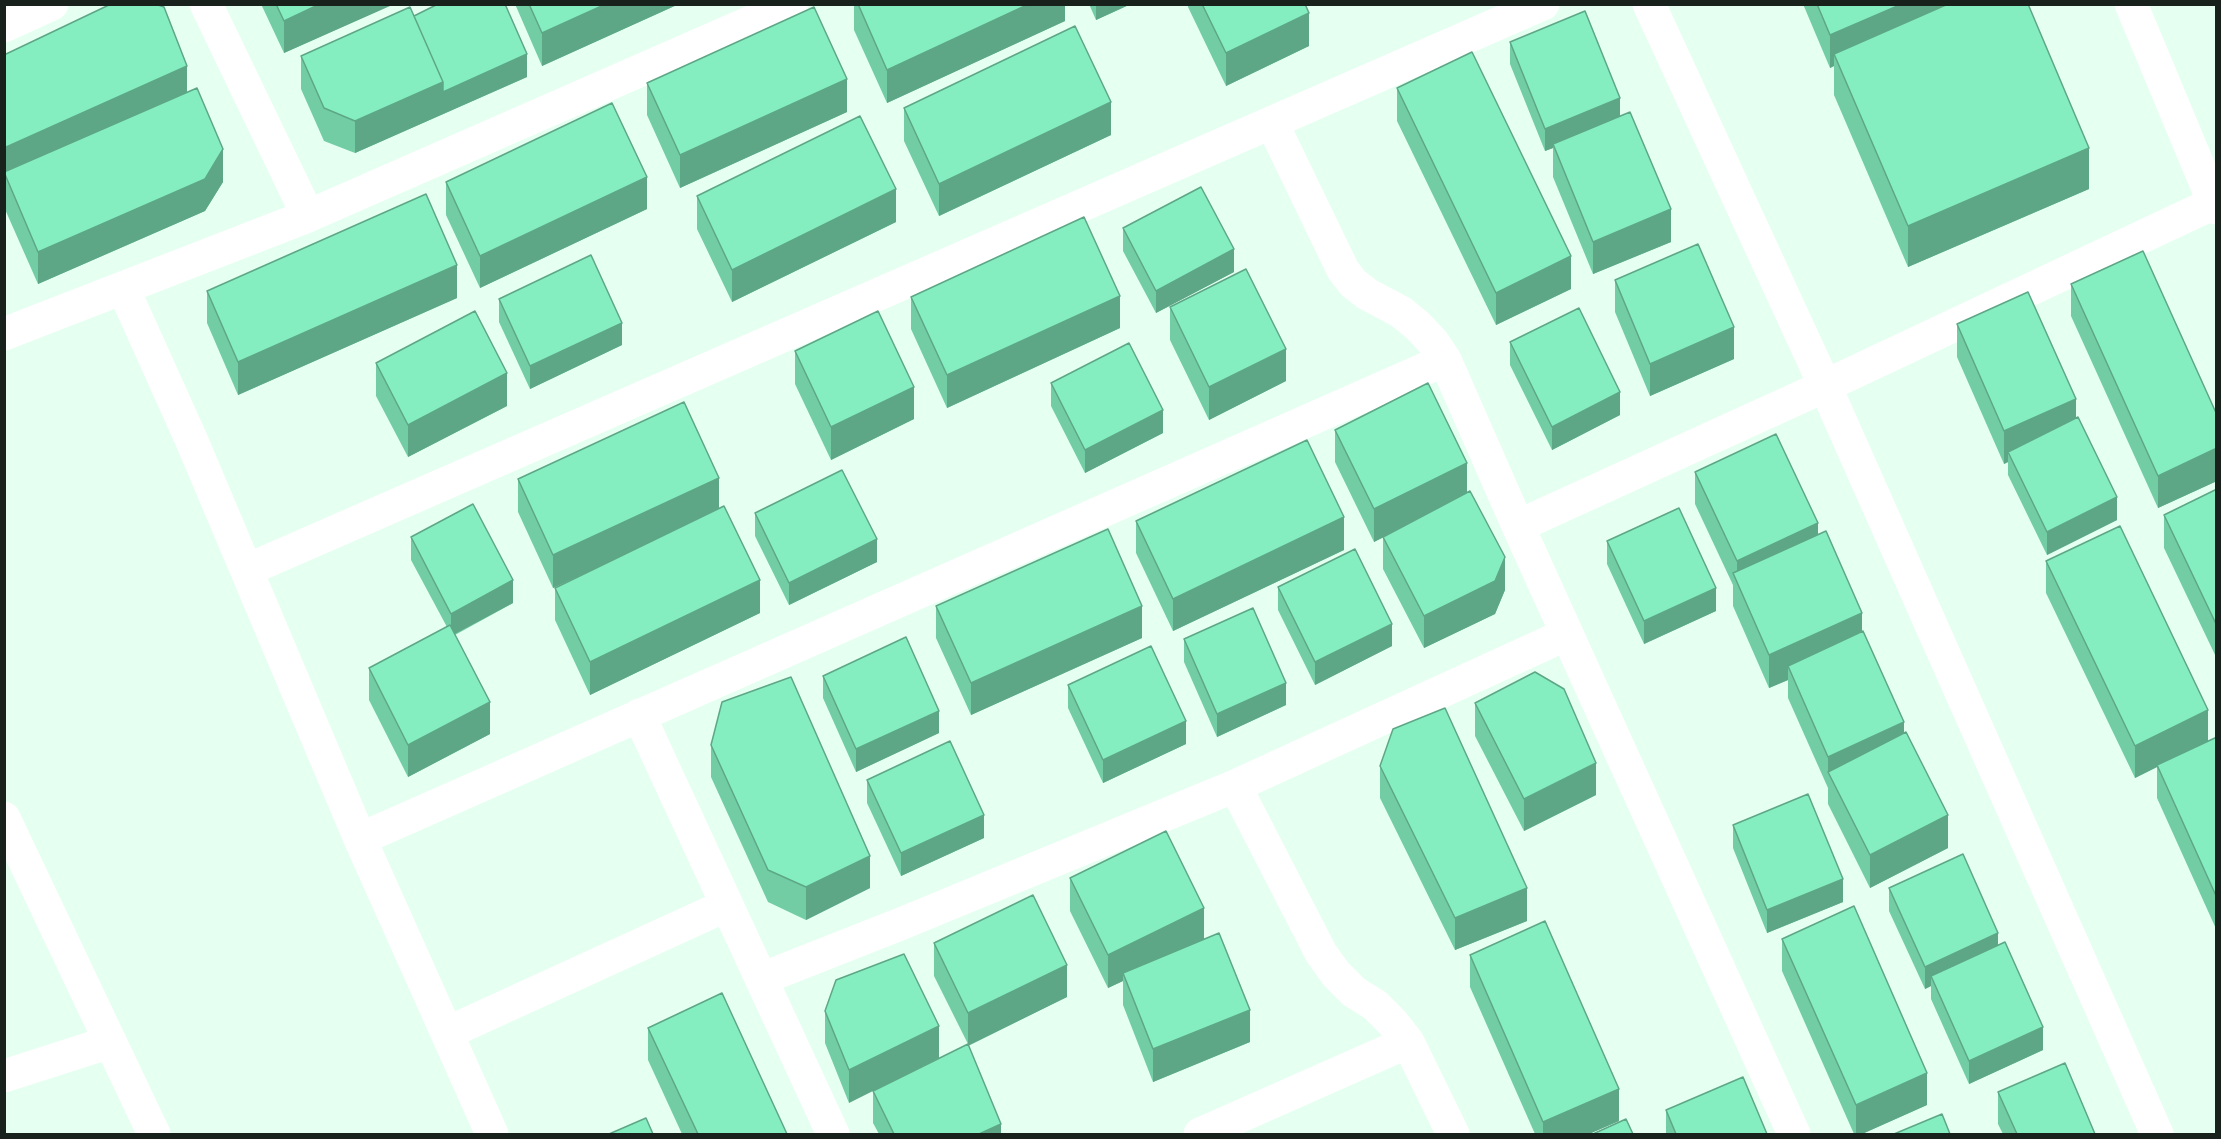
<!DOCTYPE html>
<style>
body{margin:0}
#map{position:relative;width:2221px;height:1139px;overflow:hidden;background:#e5fff1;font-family:Cabin,sans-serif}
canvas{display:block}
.frame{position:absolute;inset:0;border:6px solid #18211c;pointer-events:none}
</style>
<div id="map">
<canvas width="2221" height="1139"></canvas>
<div class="frame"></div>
</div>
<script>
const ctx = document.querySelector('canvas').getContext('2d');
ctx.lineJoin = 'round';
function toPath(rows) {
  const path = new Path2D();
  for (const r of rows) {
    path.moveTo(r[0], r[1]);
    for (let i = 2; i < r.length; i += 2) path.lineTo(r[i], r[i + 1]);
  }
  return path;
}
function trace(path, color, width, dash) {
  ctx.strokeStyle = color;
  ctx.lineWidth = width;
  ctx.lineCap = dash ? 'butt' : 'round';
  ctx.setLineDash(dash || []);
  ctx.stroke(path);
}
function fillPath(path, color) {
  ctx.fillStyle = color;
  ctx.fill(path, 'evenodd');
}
const minor = toPath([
 [206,4,308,216],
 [1649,4,1825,386,2157,1134],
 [2131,4,2216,208],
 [4,26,52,4],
 [1272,123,1343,270,1353,283,1367,294,1401,312,1418,326,1433,342,1445,360,1518,526,1794,1134],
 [123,288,191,439,360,839,492,1134],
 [4,334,308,216,792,4],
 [1518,526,1825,386,2216,202],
 [247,570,1543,4],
 [639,715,833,1134],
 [1235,786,1321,953,1336,974,1354,992,1375,1005,1393,1023,1408,1042,1453,1134],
 [4,818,154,1134],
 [360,839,1445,360],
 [761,979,903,923,1235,786,1567,634],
 [447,1033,727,905],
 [4,1076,110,1042],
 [1200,1134,1408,1042]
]);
const wall = toPath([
 [261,4,393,4,284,53],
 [515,4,679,4,542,66],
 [854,4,1065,4,1065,21,887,103,854,30],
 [1089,4,1131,4,1096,20],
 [1188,4,1305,4,1309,46,1226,86,1188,7],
 [1803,4,2028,4,2089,189,1908,267,1834,95,1834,66,1830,68],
 [414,16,527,77,355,153,324,141,301,89,301,56],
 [1510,42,1620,116,1671,242,1593,274,1553,177,1553,148,1545,151,1510,64],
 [4,55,187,92,223,182,205,211,38,284,4,207],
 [647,83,847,112,680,188,647,115],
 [1397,88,1571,289,1496,325,1397,121],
 [904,108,1111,135,939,216,904,141],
 [446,182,647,209,480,288,446,215],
 [697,196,896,222,732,302,697,229],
 [1123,228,1234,272,1156,313,1123,251],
 [1615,280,1734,359,1650,396,1615,312],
 [2071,284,2217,415,2217,481,2158,508,2071,316],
 [207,291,457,298,238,395,207,323],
 [911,297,1120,328,947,408,911,329],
 [499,299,622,345,530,389,499,322],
 [1170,307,1286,381,1209,420,1170,340],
 [1957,324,2076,418,2117,520,2047,555,2008,475,2008,462,2004,464,1957,357],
 [1510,342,1620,415,1552,450,1510,365],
 [795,351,914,419,831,460,795,384],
 [376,363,507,406,408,457,376,396],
 [1051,383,1163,433,1085,473,1051,406],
 [1335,430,1467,492,1505,590,1495,614,1424,648,1383,569,1383,537,1374,542,1335,462],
 [1695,472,1818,535,1862,631,1904,733,1948,848,1870,888,1828,804,1828,788,1788,698,1788,680,1769,688,1733,606,1733,585,1695,504],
 [518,479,719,509,760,613,590,695,555,620,555,588,589,571,553,588,518,512],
 [2217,489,2217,659,2164,548,2164,515],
 [755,513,877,562,789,605,755,536],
 [1136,521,1344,550,1173,631,1136,553],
 [411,537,513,603,455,635,490,734,408,777,369,700,369,668,447,627,411,560],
 [1607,541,1716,611,1644,644,1607,564],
 [2046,561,2208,741,2217,737,2217,931,2157,798,2157,767,2135,778,2046,593],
 [1278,587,1392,646,1315,685,1278,610],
 [936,606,1142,638,971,715,936,638],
 [1184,639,1286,705,1217,737,1184,662],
 [823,676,939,733,856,772,823,698],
 [1068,685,1186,744,1103,783,1068,708],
 [1475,703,1596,795,1524,831,1475,736],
 [711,745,870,888,806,920,768,902,711,777],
 [1380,766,1527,921,1455,950,1380,798],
 [867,780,984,838,901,876,867,803],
 [1733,825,1843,902,1767,933,1733,848],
 [1070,878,1204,939,1250,1042,1153,1082,1123,1005,1123,981,1108,988,1070,911],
 [1889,888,1998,945,2043,1050,1969,1084,1931,999,1931,986,1925,989,1889,911],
 [1782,939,1927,1105,1862,1134,1854,1134,1782,971],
 [934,943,1067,997,968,1045,1001,1134,879,1134,873,1123,873,1091,968,1044,934,976],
 [904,954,849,1103,825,1043,825,1011],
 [1470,955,1619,1121,1589,1134,1535,1134,1470,987],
 [648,1028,787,1134,682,1134,648,1060],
 [1998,1092,2095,1134,2003,1134,1998,1124],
 [1666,1110,1767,1134,1666,1134]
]);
const shadedWall = toPath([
 [320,4,390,4,390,6,284,53,284,21],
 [606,4,679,4,542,66,542,33],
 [1029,4,1065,4,1065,21,887,103,887,70],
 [1096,4,1131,4,1096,20],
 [1902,4,1977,4,1834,54,1834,66,1830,68,1830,35],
 [1309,13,1309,46,1226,86,1226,53],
 [527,54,527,77,355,153,355,121,443,82],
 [187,66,187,99,4,174,4,148],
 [847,79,847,112,680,188,680,155],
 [1620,98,1620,120,1553,144,1553,148,1545,151,1545,129],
 [1111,102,1111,135,939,216,939,184],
 [2089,148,2089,189,1908,267,1908,226],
 [223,149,223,182,205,211,38,284,38,252],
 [647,177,647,209,480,288,480,256],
 [896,189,896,222,732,302,732,270],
 [1671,209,1671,242,1593,274,1593,242],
 [1234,249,1234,272,1156,313,1156,291],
 [1571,256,1571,289,1496,325,1496,293],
 [457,265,457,298,238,395,238,362],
 [1120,296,1120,328,947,408,947,375],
 [622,323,622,345,530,389,530,366],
 [1734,327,1734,359,1650,396,1650,364],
 [1286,349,1286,381,1209,420,1209,387],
 [507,373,507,406,408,457,408,425],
 [914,387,914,419,831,460,831,427],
 [1620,392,1620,415,1552,450,1552,427],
 [2076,399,2076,432,2008,452,2008,462,2004,464,2004,431],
 [1163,410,1163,433,1085,473,1085,450],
 [2217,448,2217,481,2158,508,2158,476],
 [1467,463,1467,496,1374,542,1374,509],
 [719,478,719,511,553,588,553,555],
 [2117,497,2117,520,2047,555,2047,532],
 [1344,517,1344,550,1173,631,1173,599],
 [1818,523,1818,556,1737,583,1737,561],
 [877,539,877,562,789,605,789,583],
 [1505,557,1505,590,1495,614,1424,648,1424,616],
 [513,580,513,603,451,636,451,614],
 [760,580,760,613,590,695,590,662],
 [1716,588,1716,611,1644,644,1644,621],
 [1142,606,1142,638,971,715,971,683],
 [1862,613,1862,646,1788,666,1788,680,1769,688,1769,655],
 [1392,624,1392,646,1315,685,1315,662],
 [1286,683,1286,705,1217,737,1217,714],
 [490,702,490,734,408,777,408,745],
 [2208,710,2208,742,2157,765,2157,767,2135,778,2135,746],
 [939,711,939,733,856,772,856,749],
 [1186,721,1186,744,1103,783,1103,760],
 [1904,722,1904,755,1828,773,1828,757],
 [1596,763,1596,795,1524,831,1524,799],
 [984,815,984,838,901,876,901,853],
 [1948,815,1948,848,1870,888,1870,855],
 [870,856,870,888,806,920,806,887],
 [1843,879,1843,902,1767,933,1767,910],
 [1527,888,1527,921,1455,950,1455,918],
 [1204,908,1204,940,1123,973,1123,981,1108,988,1108,955],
 [1998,933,1998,956,1931,976,1931,986,1925,989,1925,967],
 [1067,965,1067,997,968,1046,968,1013],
 [1250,1010,1250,1042,1153,1082,1153,1049],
 [939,1026,939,1058,849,1103,849,1070],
 [2043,1027,2043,1050,1969,1084,1969,1061],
 [1927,1073,1927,1105,1862,1134,1856,1134,1856,1105],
 [1619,1089,1619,1121,1589,1134,1543,1134,1543,1122],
 [1001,1124,1001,1134,979,1134]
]);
const building = toPath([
 [111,4,155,4,164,7,187,66,4,148,4,55,111,4],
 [276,4,320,4,284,21,276,4],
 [438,4,505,4,527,54,443,92,443,82,414,16,438,4],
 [529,4,606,4,542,33,529,4],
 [858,4,1029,4,887,70,858,4],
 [1202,4,1305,4,1309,13,1226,53,1202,4],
 [1817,4,1902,4,1830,35,1817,4],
 [1948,4,2028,4,2089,148,1908,226,1834,54,1948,4],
 [410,7,443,82,355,121,324,108,301,56,410,7],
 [814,7,847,79,680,155,647,83,814,7],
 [1585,11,1620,98,1545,129,1510,42,1585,11],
 [1075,26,1111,102,939,184,904,108,1075,26],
 [1472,52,1571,256,1496,293,1397,88,1472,52],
 [197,88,223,149,205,179,38,252,4,172,197,88],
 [612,103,647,177,480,256,446,182,612,103],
 [1630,112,1671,209,1593,242,1553,144,1630,112],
 [860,116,896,189,732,270,697,196,860,116],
 [1201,187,1234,249,1156,291,1123,228,1201,187],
 [426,194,457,265,238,362,207,291,426,194],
 [1084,217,1120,296,947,375,911,297,1084,217],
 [1698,244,1734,327,1650,364,1615,280,1698,244],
 [2143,251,2217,415,2217,448,2158,476,2071,284,2143,251],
 [591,255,622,323,530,366,499,299,591,255],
 [1246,269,1286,349,1209,387,1170,307,1246,269],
 [2028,292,2076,399,2004,431,1957,324,2028,292],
 [1579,308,1620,392,1552,427,1510,342,1579,308],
 [475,311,507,373,408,425,376,363,475,311],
 [878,311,914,387,831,427,795,351,878,311],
 [1129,343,1163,410,1085,450,1051,383,1129,343],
 [1428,383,1467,463,1374,509,1335,430,1428,383],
 [684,402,719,478,553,555,518,479,684,402],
 [2078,417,2117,497,2047,532,2008,452,2078,417],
 [1776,434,1818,523,1737,561,1695,472,1776,434],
 [1307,440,1344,517,1173,599,1136,521,1307,440],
 [842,470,877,539,789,583,755,513,842,470],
 [2217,489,2217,626,2164,515,2217,489],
 [1470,491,1505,557,1495,581,1424,616,1383,537,1470,491],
 [473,504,513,580,451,614,411,537,473,504],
 [724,506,760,580,590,662,555,588,724,506],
 [1679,508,1716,588,1644,621,1607,541,1679,508],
 [2120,526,2208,710,2135,746,2046,561,2120,526],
 [1108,529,1142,606,971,683,936,606,1108,529],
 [1826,531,1862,613,1769,655,1733,573,1826,531],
 [1355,549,1392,624,1315,662,1278,587,1355,549],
 [1253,608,1286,683,1217,714,1184,639,1253,608],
 [450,625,490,702,408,745,369,668,450,625],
 [1863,631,1904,722,1828,757,1788,666,1863,631],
 [906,637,939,711,856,749,823,676,906,637],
 [1151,646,1186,721,1103,760,1068,685,1151,646],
 [1535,672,1564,689,1596,763,1524,799,1475,703,1535,672],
 [791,677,870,856,806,887,768,870,711,745,722,702,791,677],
 [1445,708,1527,888,1455,918,1380,766,1393,729,1445,708],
 [1906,732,1948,815,1870,855,1828,772,1906,732],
 [2217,737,2217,898,2157,765,2217,737],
 [950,741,984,815,901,853,867,780,950,741],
 [1808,794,1843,879,1767,910,1733,825,1808,794],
 [1166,831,1204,908,1108,955,1070,878,1166,831],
 [1963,854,1998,933,1925,967,1889,888,1963,854],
 [1033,895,1067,965,968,1013,934,943,1033,895],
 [1854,906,1927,1073,1856,1105,1782,939,1854,906],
 [1545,921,1619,1089,1543,1122,1470,955,1545,921],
 [1219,933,1250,1010,1153,1049,1123,973,1219,933],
 [2005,942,2043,1027,1969,1061,1931,976,2005,942],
 [904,954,939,1026,849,1070,825,1011,836,980,904,954],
 [722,993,787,1134,698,1134,648,1028,722,993],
 [968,1044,1001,1124,979,1134,894,1134,873,1091,968,1044],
 [2065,1063,2095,1134,2017,1134,1998,1092,2065,1063],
 [1743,1077,1767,1134,1676,1134,1666,1110,1743,1077],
 [1942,1114,1950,1134,1894,1134,1942,1114],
 [646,1118,653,1134,609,1134,646,1118],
 [1626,1119,1633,1134,1593,1134,1626,1119]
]);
trace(minor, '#fff', 33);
fillPath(wall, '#72cda5');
fillPath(shadedWall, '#5da786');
fillPath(building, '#85eec0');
trace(building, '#5da786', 1.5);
</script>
